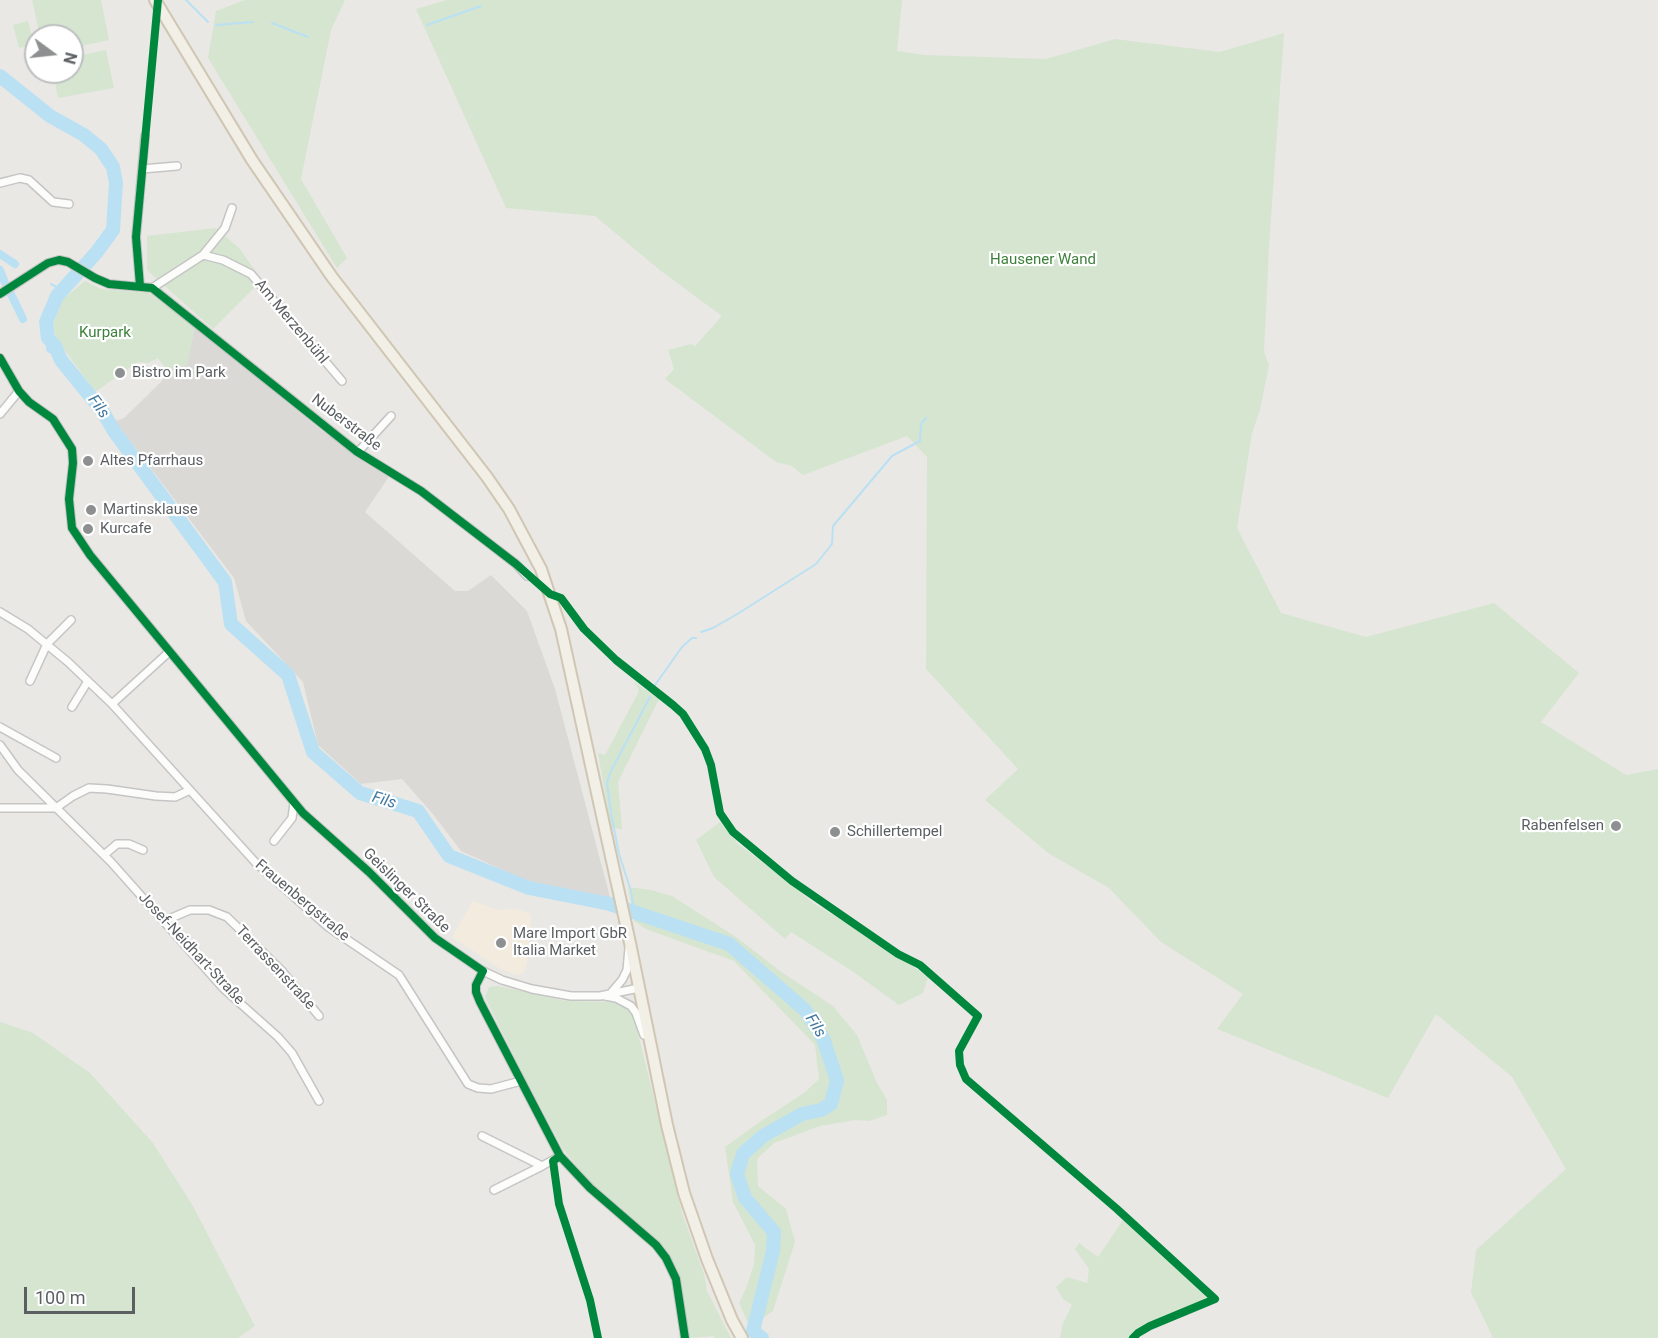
<!DOCTYPE html>
<meta charset="utf-8">
<style>
body{margin:0}
#map{position:relative;width:1658px;height:1338px;overflow:hidden;background:#eae8e4;font-family:Roboto,sans-serif}
canvas{display:block}
.north{position:absolute;left:24px;top:24px;width:60px;height:60px;box-sizing:border-box;background:#fff;border:2px solid #bdbfc0;border-radius:50%;rotate:105deg;font-size:16px;font-weight:700;line-height:24px;text-align:center;color:#5b5f62}
.north::after{content:'';display:block;margin:auto;width:21px;height:27px;background:#8d8f90;clip-path:polygon(50% 0,100% 100%,50% 72%,0 100%)}
.scale{position:absolute;left:24px;top:1287px;width:111px;height:27px;box-sizing:border-box;border:3px solid #5b5f62;border-top:0;padding-left:8px;font-size:18px;line-height:21px;white-space:nowrap;color:#5b5f62;-webkit-text-stroke:4px #fff;paint-order:stroke}
</style>
<div id="map">
<canvas width="1658" height="1338"></canvas>
<div class="north">N</div>
<div class="scale">100 m</div>
</div>
<script>
const ctx = document.querySelector('canvas').getContext('2d');
ctx.lineJoin = 'round';
function fillPath(path, color) {
  ctx.fillStyle = color;
  ctx.fill(path, 'evenodd');
}
function toPath(rows) {
  const path = new Path2D();
  for (const r of rows) {
    path.moveTo(r[0], r[1]);
    for (let i = 2; i < r.length; i += 2) path.lineTo(r[i], r[i + 1]);
  }
  return path;
}
function trace(path, color, width, dash) {
  ctx.strokeStyle = color;
  ctx.lineWidth = width;
  ctx.lineCap = dash ? 'butt' : 'round';
  ctx.setLineDash(dash || []);
  ctx.stroke(path);
}
function drawText(font, color, halo, rows, align = 'center') {
  ctx.font = font + ' Roboto,sans-serif';
  ctx.lineWidth = 4.5;
  ctx.setLineDash([]);
  ctx.textBaseline = 'middle';
  ctx.strokeStyle = halo;
  ctx.fillStyle = color;
  for (const [text, x, y, turn = 0] of rows) {
    ctx.save();
    ctx.translate(x, y);
    ctx.rotate((+turn || 0) * Math.PI / 180);
    ctx.textAlign = isNaN(turn) ? turn : align;
    if (halo) ctx.strokeText(text, 0, 0);
    ctx.fillText(text, 0, 0);
    ctx.restore();
  }
}
const commercial = toPath([
 [473,901,497,910,515,909,529,913,531,916,527,963,524,972,517,975,501,969,452,937]
]);
const industrial = toPath([
 [195,327,322,431,390,475,365,512,455,591,468,591,491,575,527,611,555,689,611,901,540,887,461,851,432,813,402,779,361,784,318,745,303,682,246,621,234,578,115,421,124,418,162,381,167,370,186,365]
]);
const green = toPath([
 [32,0,101,0,109,40,72,48,72,36,40,36],
 [245,0,345,0,331,30,301,179,347,258,337,268,208,58,216,11],
 [447,0,902,0,897,51,924,55,1046,59,1115,39,1220,52,1284,33,1269,247,1264,352,1269,365,1260,410,1252,433,1237,528,1281,613,1366,637,1494,603,1579,673,1541,722,1626,775,1658,769,1658,1338,1493,1338,1471,1292,1476,1250,1566,1169,1512,1077,1436,1014,1388,1098,1217,1029,1243,994,1161,942,1109,888,1048,853,985,800,1018,769,926,669,927,457,907,436,803,475,792,466,776,462,665,379,674,369,668,350,691,344,695,346,722,316,661,271,595,216,506,208,416,9],
 [28,21,34,45,19,48,13,25],
 [106,50,114,88,58,98,53,72,72,72,72,57],
 [216,228,239,248,262,280,213,329,147,270,147,236],
 [85,281,101,289,149,293,195,327,187,365,167,370,158,358,148,363,138,362,95,392,56,338,53,325,63,299],
 [634,682,659,699,618,782,622,829,611,828,598,753,605,755,637,695,639,690],
 [720,822,738,844,789,882,813,903,878,942,928,977,923,993,899,1005,852,971,791,932,785,939,714,877,696,840],
 [628,887,651,890,672,896,739,939,780,971,833,1006,857,1035,877,1083,887,1100,887,1115,869,1121,856,1120,820,1126,774,1143,757,1159,758,1186,786,1209,795,1242,773,1311,750,1327,739,1303,747,1286,754,1264,755,1245,733,1202,725,1147,761,1121,804,1093,819,1079,815,1045,734,961,646,929,634,921],
 [498,986,566,1001,613,1002,624,1004,633,1013,683,1216,704,1274,707,1291,731,1338,715,1338,714,1336,690,1338,678,1274,667,1254,593,1186,563,1149,525,1078,485,997,489,987],
 [0,1022,33,1033,90,1073,153,1143,193,1206,255,1326,238,1338,0,1338],
 [1125,1217,1198,1280,1209,1300,1153,1325,1135,1338,1060,1338,1063,1323,1072,1305,1063,1299,1056,1287,1067,1277,1087,1283,1089,1269,1075,1249,1079,1243,1098,1257]
]);
const stream = toPath([
 [186,0,208,22],
 [272,23,308,37],
 [216,25,253,22],
 [427,25,481,6],
 [51,284,62,290],
 [58,362,61,360],
 [701,632,713,628,739,613,816,564,832,544,833,526,892,456,920,441,921,424,926,418],
 [655,685,682,647,692,638,696,638],
 [634,911,631,891,619,854,611,814,607,783,610,773,650,697]
]);
const canal = toPath([
 [0,254,15,264],
 [0,270,5,283],
 [10,292,23,319],
 [50,349,55,346]
]);
const river = toPath([
 [0,76,50,116,84,135,101,149,113,167,116,183,113,230,96,253,57,296,46,322,48,338,55,346,61,360,103,412,114,431,225,582,231,624,288,675,313,752,360,793,418,811,449,856,529,888,610,904,729,944,805,1010,823,1038,837,1080,831,1104,821,1110,802,1114,763,1136,743,1154,737,1174,745,1198,774,1232,773,1251,753,1331,762,1338]
]);
const street = toPath([
 [142,169,177,166],
 [0,183,20,178,29,180,53,202,69,204],
 [203,255,223,260,251,274,342,381],
 [140,286,136,237,145,136],
 [152,288,203,255,225,228,232,208],
 [0,294,48,263,59,260,68,262,95,278,109,284,152,288,356,451,421,491,516,564,527,576],
 [0,358,19,391,29,402,53,419,72,449,73,463,69,499,72,528,90,555,303,813,369,872,435,938,483,971,502,980,532,989,571,996,600,996,639,988],
 [0,414,19,391],
 [358,452,391,416],
 [0,612,28,629,68,662,112,704,255,862,327,926,399,975,468,1084,478,1088,491,1089,521,1081],
 [30,681,47,644,71,620],
 [112,704,169,652],
 [72,707,88,681],
 [0,727,56,758],
 [0,745,18,770,111,862,223,988,278,1037,292,1053,319,1101],
 [0,808,56,808,73,796,89,788,107,789,156,796,175,797,188,791],
 [274,841,292,818,294,803],
 [104,855,117,844,129,844,143,850],
 [164,921,190,910,209,910,227,917,281,970,319,1016],
 [483,971,476,985,476,992,480,1002,560,1156,590,1188,656,1245,666,1258,676,1279,685,1338],
 [610,994,622,980,627,970,629,948],
 [605,996,616,998,631,1006,636,1013,644,1035],
 [482,1136,542,1166,560,1156],
 [494,1190,542,1166]
]);
const primary = toPath([
 [155,0,252,160,332,277,487,477,509,509,541,569,561,629,630,943,667,1125,684,1193,707,1259,732,1320,742,1338]
]);
const cycleway = toPath([
 [140,286,136,237,158,0],
 [0,294,48,263,59,260,68,262,95,278,109,284,152,288,356,451,421,491,516,564,550,594,561,598,584,629,616,660,673,705,683,714,705,749,711,765,720,813,733,832,792,881,898,954,920,965,978,1016,959,1051,960,1065,966,1079,1117,1209,1215,1299,1150,1326,1138,1333,1133,1338],
 [0,358,19,391,29,402,53,419,72,449,73,463,69,499,72,528,90,555,303,813,369,872,435,938,483,971,476,985,476,992,480,1002,560,1156,590,1188,656,1245,666,1258,676,1279,685,1338],
 [560,1156,553,1161,559,1204,590,1300,598,1338]
]);
const markers = [
 [120,373,6,"#8d8f90"],
 [88,461,6,"#8d8f90"],
 [91,510,6,"#8d8f90"],
 [88,529,6,"#8d8f90"],
 [1616,826,6,"#8d8f90"],
 [835,832,6,"#8d8f90"],
 [501,943,6,"#8d8f90"]
];
const parkNames = [
 ["Hausener Wand",1043,260],
 ["Kurpark",105,333]
];
const streetNames = [
 ["Am Merzenbühl",291,322,50],
 ["Nuberstraße",346,423,37],
 ["Geislinger Straße",406,891,44],
 ["Frauenbergstraße",302,901,40],
 ["Josef-Neidhart-Straße",191,949,47],
 ["Terrassenstraße",275,968,47]
];
const poiNames = [
 ["Bistro im Park",132,373],
 ["Altes Pfarrhaus",100,461],
 ["Martinsklause",103,510],
 ["Kurcafe",100,529],
 ["Rabenfelsen",1604,826,"right"],
 ["Schillertempel",847,832],
 ["Mare Import GbR",513,934],
 ["Italia Market",513,951]
];
const waterNames = [
 ["Fils",98,407,54],
 ["Fils",384,801,17],
 ["Fils",815,1026,59]
];
fillPath(commercial, '#f3ecde');
fillPath(industrial, '#dbd9d6');
fillPath(green, '#d5e5d0');
trace(stream, '#bae0f3', 2);
trace(canal, '#bae0f3', 8);
trace(river, '#bae0f3', 14);
trace(street, '#c6c5c5', 10);
trace(primary, '#d0c6b4', 14);
trace(street, '#fcfcfb', 7);
trace(primary, '#f2efe7', 10);
trace(cycleway, '#00873e', 8);
for (const [x, y, r, color] of markers) {
  const dot = new Path2D();
  dot.arc(x, y, r, 0, 2 * Math.PI);
  ctx.fillStyle = color;
  ctx.fill(dot);
  trace(dot, '#fff', 2);
}
drawText('15px', '#3d813b', '#fff', parkNames);
drawText('15px', '#5b5f62', '#fff', streetNames);
drawText('15px', '#5b5f62', '#fff', poiNames, 'left');
drawText('italic 16px', '#4279a1', '#fff', waterNames);
</script>
